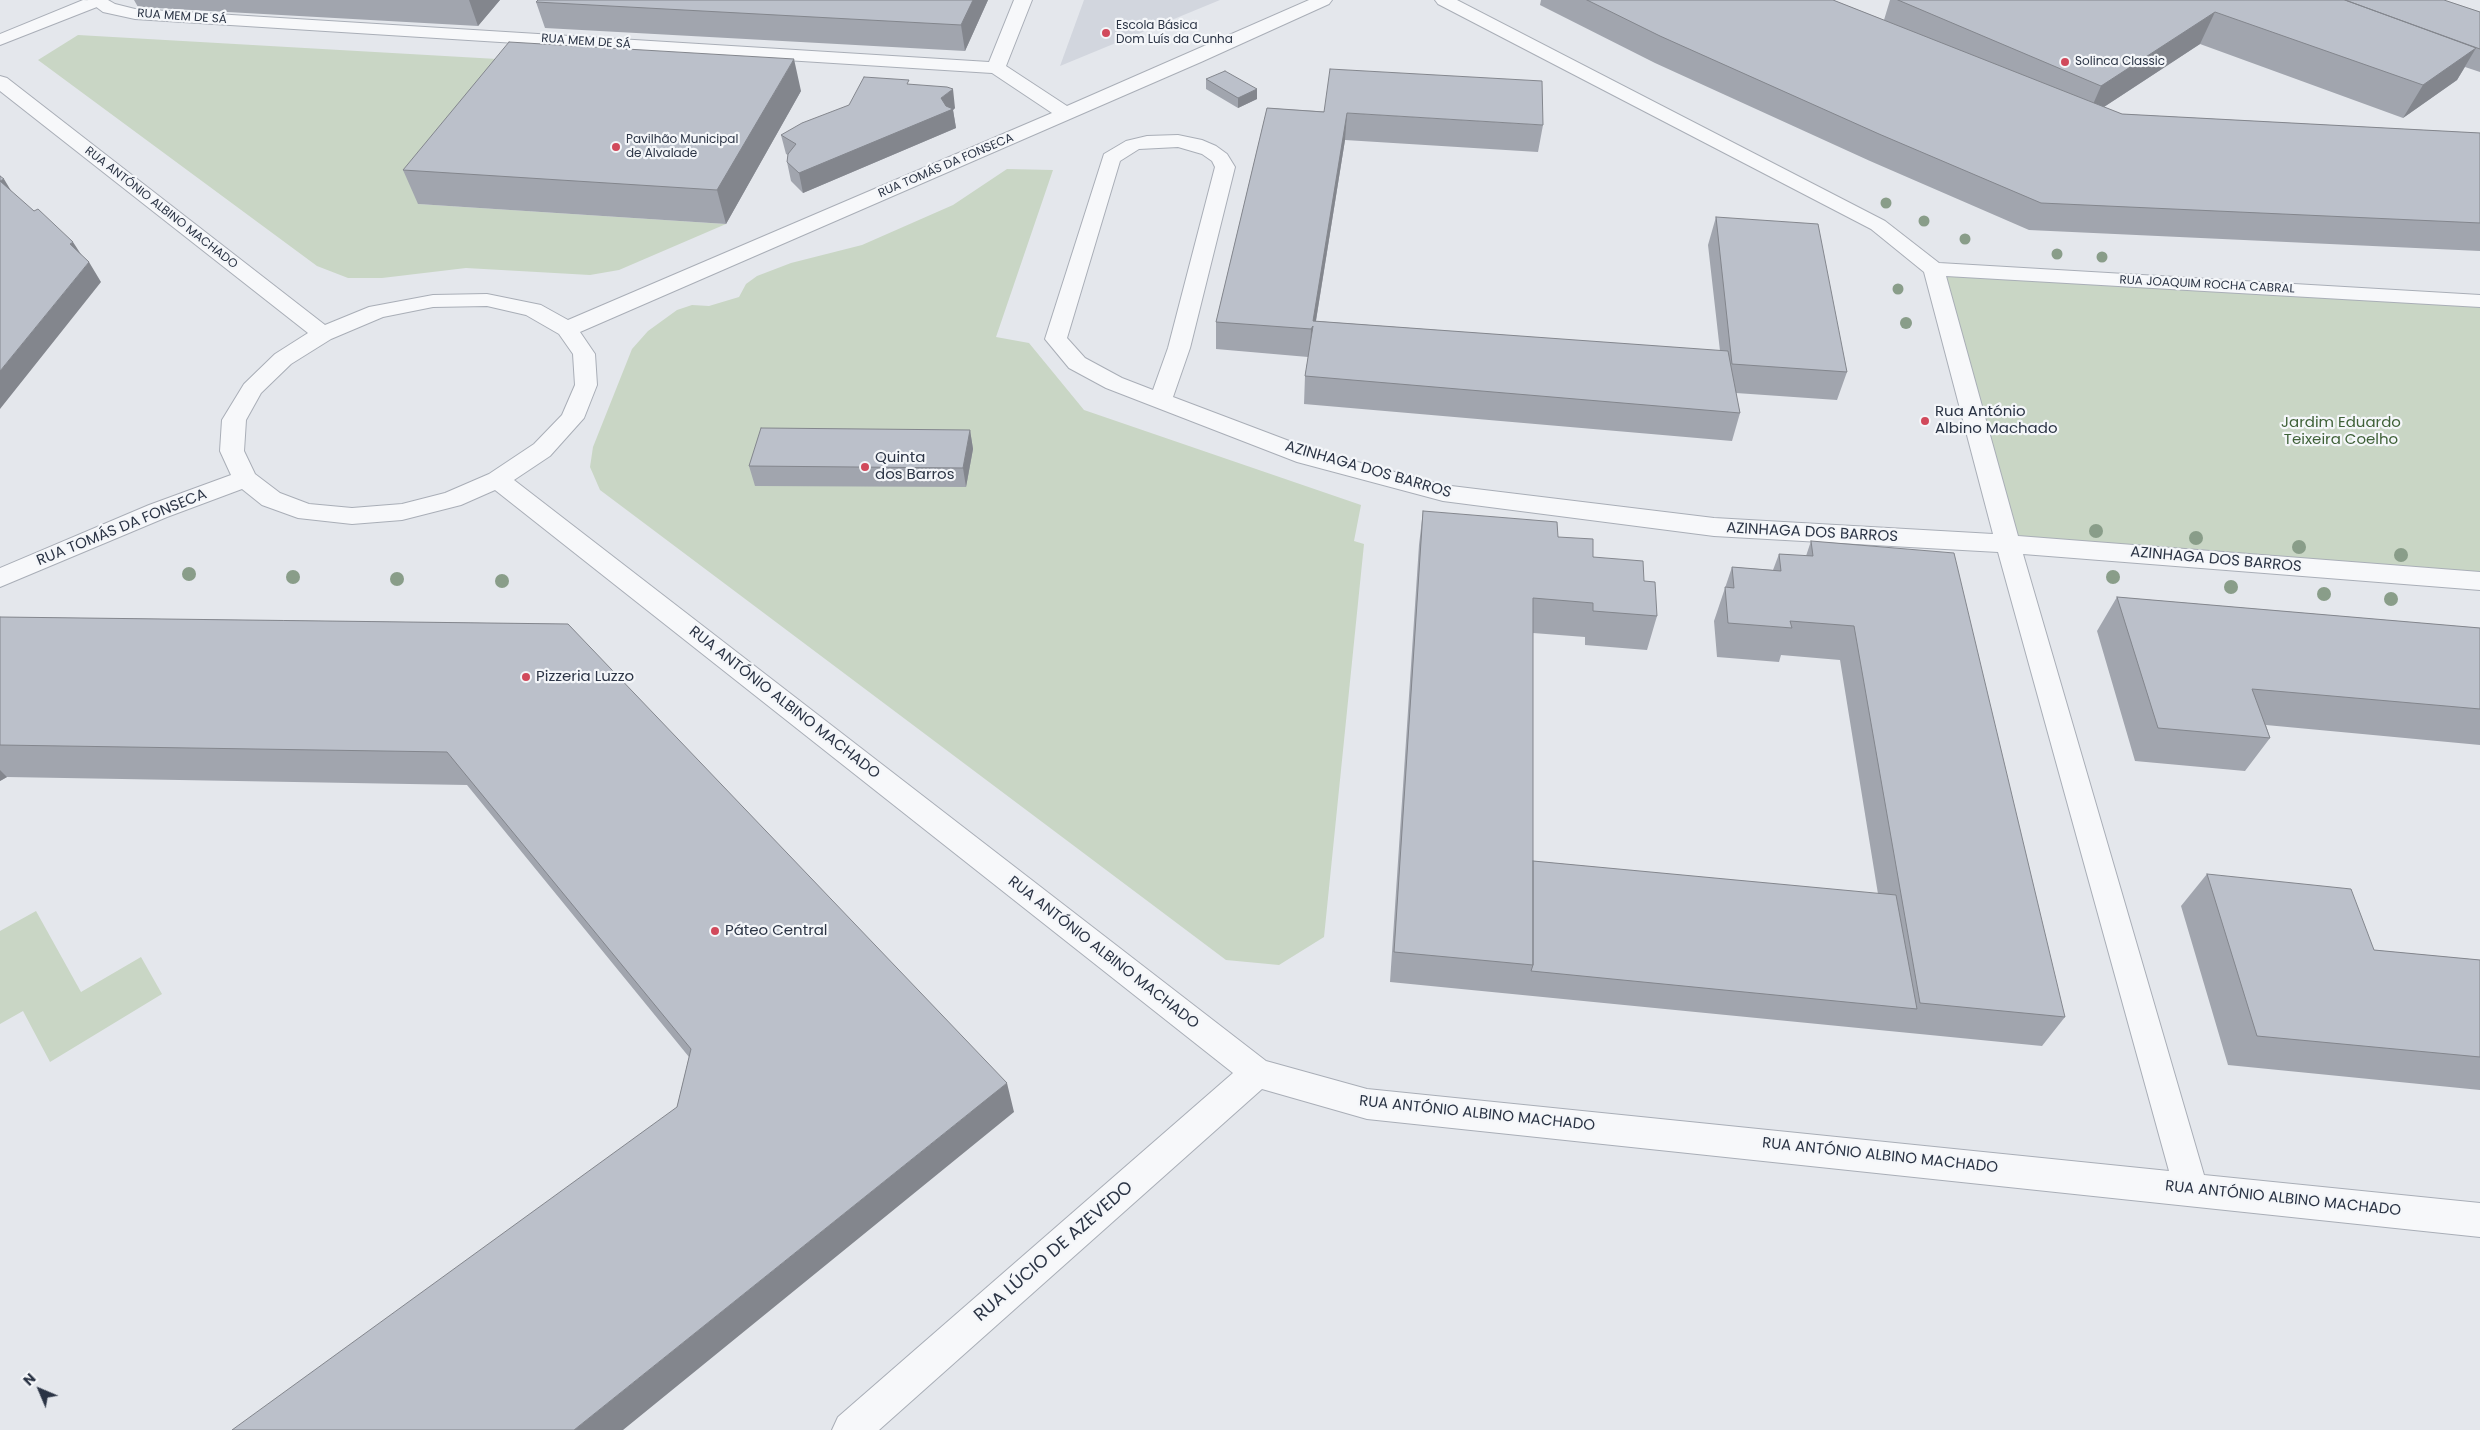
<!DOCTYPE html>
<meta charset="utf-8">
<style>
body{margin:0}
#map{position:relative;width:2480px;height:1430px;overflow:hidden;background:#e4e7ec;font-family:Poppins,sans-serif}
canvas{display:block}
.north{position:absolute;left:15px;top:1365px;width:50px;height:50px;-webkit-text-stroke:4px #f4f6f9;paint-order:stroke;rotate:315deg;font-size:14px;font-weight:700;line-height:20px;text-align:center;color:#2b3445}
.north::after{content:'';display:block;margin:auto;width:18px;height:22px;background:#2b3445;clip-path:polygon(50% 0,100% 100%,50% 72%,0 100%)}
</style>
<div id="map">
<canvas width="2480" height="1430"></canvas>
<div class="north">N</div>
</div>
<script>
const ctx = document.querySelector('canvas').getContext('2d');
ctx.lineJoin = 'round';
function fillPath(path, color) {
  ctx.fillStyle = color;
  ctx.fill(path, 'evenodd');
}
function toPath(rows) {
  const path = new Path2D();
  for (const r of rows) {
    path.moveTo(r[0], r[1]);
    for (let i = 2; i < r.length; i += 2) path.lineTo(r[i], r[i + 1]);
  }
  return path;
}
function trace(path, color, width, dash) {
  ctx.strokeStyle = color;
  ctx.lineWidth = width;
  ctx.lineCap = dash ? 'butt' : 'round';
  ctx.setLineDash(dash || []);
  ctx.stroke(path);
}
function drawText(font, color, halo, rows, align = 'center') {
  ctx.font = font + ' Poppins,sans-serif';
  ctx.lineWidth = 4.5;
  ctx.setLineDash([]);
  ctx.textBaseline = 'middle';
  ctx.strokeStyle = halo;
  ctx.fillStyle = color;
  for (const [text, x, y, turn = 0] of rows) {
    ctx.save();
    ctx.translate(x, y);
    ctx.rotate((+turn || 0) * Math.PI / 180);
    ctx.textAlign = isNaN(turn) ? turn : align;
    if (halo) ctx.strokeText(text, 0, 0);
    ctx.fillText(text, 0, 0);
    ctx.restore();
  }
}
const built = toPath([
 [1084,0,1220,0,1060,66]
]);
const green = toPath([
 [78,35,532,61,418,204,726,224,619,270,590,275,466,268,382,278,348,278,317,266,38,60],
 [1007,169,1053,170,996,337,1029,343,1084,410,1361,505,1354,541,1364,544,1324,937,1279,965,1226,960,600,490,590,467,593,447,632,349,648,331,677,310,692,305,709,306,739,297,746,284,757,276,791,263,862,245,953,205],
 [1934,269,2480,301,2480,581,2008,544],
 [36,911,81,992,141,957,162,994,50,1062,23,1011,0,1024,0,931]
]);
const lane = toPath([
 [83,0,105,1,102,5,0,45,0,34,83,0]
]);
const street = toPath([
 [87,0,108,0,115,4,135,9,989,62,1014,0,1032,0,1006,66,1067,106,1309,0,1332,0,1329,4,1201,62,580,332,595,354,597,385,584,418,550,456,514,480,1266,1061,1367,1089,2169,1171,1998,552,1714,536,1443,501,1297,462,1106,388,1069,368,1045,339,1104,154,1126,141,1147,136,1178,135,1202,140,1216,146,1227,154,1235,167,1190,348,1173,397,1313,450,1443,485,1714,518,1993,534,1924,272,1871,229,1438,4,1435,0,1457,0,1885,221,1939,263,2480,295,2480,307,1946,276,2018,536,2480,572,2480,590,2023,554,2204,1175,2480,1203,2480,1237,1367,1119,1262,1089,879,1430,832,1430,838,1417,1233,1073,495,490,461,505,402,520,352,524,298,518,262,505,242,489,167,517,0,587,0,568,149,505,231,475,220,451,222,420,244,384,275,354,308,333,0,91,0,76,7,78,325,325,369,307,433,295,487,294,541,305,568,320,1052,113,992,73,135,19,103,12,87,0],
 [1178,147,1202,154,1212,161,1215,167,1168,348,1153,390,1122,378,1085,358,1067,338,1120,161,1139,149,1178,147],
 [487,306,526,315,559,334,573,354,575,385,562,415,534,444,489,474,445,493,402,504,352,508,309,504,280,493,255,474,244,451,246,420,261,393,291,364,331,339,383,317,433,307,487,306]
]);
const trees = [
 [1886,203,5.5],
 [1924,221,5.5],
 [1965,239,5.5],
 [2057,254,5.5],
 [2102,257,5.5],
 [1898,289,5.5],
 [1906,323,6],
 [2096,531,7],
 [2196,538,7],
 [2299,547,7],
 [2401,555,7],
 [189,574,7],
 [293,577,7],
 [2113,577,7],
 [397,579,7],
 [502,581,7],
 [2231,587,7],
 [2324,594,7],
 [2391,599,7]
];
const wall = toPath([
 [134,0,500,0,478,26,138,7],
 [988,0,965,51,545,28,536,2],
 [1541,0,1833,0,1884,20,1890,0,2444,0,2480,12,2480,72,2465,67,2457,80,2403,118,2200,44,2104,107,2122,114,2480,133,2480,251,2029,230,1870,161,1655,63,1540,5],
 [1206,79,1257,89,1257,99,1238,108,1206,89],
 [910,84,955,108,953,110,956,128,803,193,791,181,787,162,788,155,786,154,781,135],
 [801,91,726,224,418,204,403,170],
 [1267,108,1543,125,1538,152,1345,140,1316,321,1720,351,1708,245,1716,217,1847,372,1837,400,1736,393,1740,413,1732,441,1304,404,1305,376,1308,357,1216,349,1216,322],
 [970,430,973,449,966,487,755,486,749,466],
 [1423,511,1558,537,1593,557,1644,581,1657,616,1647,650,1585,645,1585,637,1533,633,1533,861,1878,894,1840,660,1781,655,1779,662,1717,657,1714,621,1732,567,1773,570,1779,554,1806,556,1811,541,2065,1017,2042,1046,1390,982,1419,545],
 [2117,597,2480,628,2480,745,2266,725,2270,738,2245,771,2135,761,2097,631],
 [0,617,568,624,1014,1112,677,1107,689,1057,467,785,7,777,0,781],
 [2207,874,2374,950,2480,960,2480,1090,2228,1065,2181,906]
]);
const shadedWall = toPath([
 [469,0,500,0,478,26],
 [973,0,988,0,965,51,961,25],
 [2215,12,2200,44,2087,118,2101,86],
 [2476,48,2457,80,2403,118,2423,85],
 [794,59,801,91,726,224,717,190],
 [953,89,955,108,953,110,956,128,803,193,799,173,941,98],
 [1257,89,1257,99,1238,108,1238,98],
 [1347,113,1345,140,1310,357,1311,329],
 [4,179,16,199,0,181],
 [73,242,86,262,70,244],
 [89,262,101,282,0,409,0,371],
 [970,430,973,449,966,487,963,468],
 [0,770,7,777,0,781],
 [1007,1083,1014,1112,623,1430,574,1430]
]);
const building = toPath([
 [538,0,973,0,961,25,536,2,538,0],
 [1587,0,1833,0,2122,114,2480,133,2480,223,2041,203,1879,134,1660,36,1587,0],
 [1898,0,2345,0,2476,48,2423,85,2215,12,2101,86,1898,0],
 [2345,0,2444,0,2480,12,2480,49,2345,0],
 [509,42,794,59,717,190,403,170,509,42],
 [1330,69,1542,81,1543,125,1347,113,1313,321,1728,351,1740,413,1305,376,1313,326,1311,329,1216,322,1267,108,1324,112,1330,69],
 [1225,71,1257,89,1238,98,1206,79,1225,71],
 [864,77,909,80,907,84,947,87,953,89,941,98,946,106,953,109,799,173,787,162,788,154,796,144,781,135,802,123,849,105,864,77],
 [0,176,4,179,0,181,34,211,38,209,73,242,70,244,89,262,0,371,0,176],
 [1716,217,1818,224,1847,372,1732,364,1716,217],
 [761,428,970,430,963,468,749,466,761,428],
 [1423,511,1557,522,1558,537,1593,539,1593,557,1643,561,1644,581,1655,582,1657,616,1593,611,1593,603,1533,598,1533,965,1394,952,1423,511],
 [1811,541,1954,553,2065,1017,1920,1003,1854,626,1790,621,1792,628,1728,623,1725,587,1734,588,1732,567,1781,571,1779,554,1813,556,1811,541],
 [2117,597,2480,628,2480,709,2252,689,2270,738,2158,728,2117,597],
 [0,617,568,624,1007,1083,574,1430,232,1430,677,1107,691,1049,447,752,0,745,0,617],
 [1533,861,1896,895,1917,1009,1531,971,1533,965,1533,861],
 [2207,874,2351,889,2374,950,2480,960,2480,1057,2257,1036,2207,874]
]);
const markers = [
 [1106,33,5,"#d1495b"],
 [2065,62,5,"#d1495b"],
 [616,147,5,"#d1495b"],
 [1925,421,5,"#d1495b"],
 [865,467,5,"#d1495b"],
 [526,677,5,"#d1495b"],
 [715,931,5,"#d1495b"]
];
const farStreetnames = [
 ["RUA MEM DE SÁ",182,17,4],
 ["RUA MEM DE SÁ",586,42,4],
 ["RUA TOMÁS DA FONSECA",946,166,-23],
 ["RUA ANTÓNIO ALBINO MACHADO",161,208,38],
 ["RUA JOAQUIM ROCHA CABRAL",2207,285,3]
];
const farPoinames = [
 ["Escola Básica",1116,26],
 ["Dom Luís da Cunha",1116,40],
 ["Solinca Classic",2075,62],
 ["Pavilhão Municipal",626,140],
 ["de Alvalade",626,154]
];
const poiNames = [
 ["Rua António",1935,412],
 ["Albino Machado",1935,429],
 ["Quinta",875,458],
 ["dos Barros",875,475],
 ["Pizzeria Luzzo",536,677],
 ["Páteo Central",725,931]
];
const parkNames = [
 ["Jardim Eduardo",2341,423],
 ["Teixeira Coelho",2341,440]
];
const streetNames = [
 ["AZINHAGA DOS BARROS",1368,470,16],
 ["RUA TOMÁS DA FONSECA",122,528,-22],
 ["AZINHAGA DOS BARROS",1812,533,3],
 ["AZINHAGA DOS BARROS",2216,560,5],
 ["RUA ANTÓNIO ALBINO MACHADO",784,703,38],
 ["RUA ANTÓNIO ALBINO MACHADO",1103,953,38],
 ["RUA ANTÓNIO ALBINO MACHADO",1477,1114,6],
 ["RUA ANTÓNIO ALBINO MACHADO",1880,1156,6],
 ["RUA ANTÓNIO ALBINO MACHADO",2283,1199,6]
];
const nearStreetnames = [
 ["RUA LÚCIO DE AZEVEDO",1054,1252,-41]
];
fillPath(built, '#d2d6de');
fillPath(green, '#c9d6c5');
trace(lane, '#a9aeb7', 2);
trace(street, '#a9aeb7', 2);
fillPath(lane, '#f7f8fa');
fillPath(street, '#f7f8fa');
ctx.fillStyle = '#899d89';
for (const [x, y, r] of trees) {
  ctx.beginPath();
  ctx.arc(x, y, r, 0, 2 * Math.PI);
  ctx.fill();
}
fillPath(wall, '#a1a5ae');
fillPath(shadedWall, '#83868d');
fillPath(building, '#bbc0ca');
trace(building, '#83868d', 1);
for (const [x, y, r, color] of markers) {
  const dot = new Path2D();
  dot.arc(x, y, r, 0, 2 * Math.PI);
  ctx.fillStyle = color;
  ctx.fill(dot);
  trace(dot, '#f4f6f9', 2);
}
drawText('12px', '#2b3445', '#f4f6f9', farStreetnames);
drawText('12px', '#2b3445', '#f4f6f9', farPoinames, 'left');
drawText('15px', '#2b3445', '#f4f6f9', poiNames, 'left');
drawText('15px', '#3f6138', '#f4f6f9', parkNames);
drawText('15px', '#2b3445', '#f4f6f9', streetNames);
drawText('18px', '#2b3445', '#f4f6f9', nearStreetnames);
</script>
